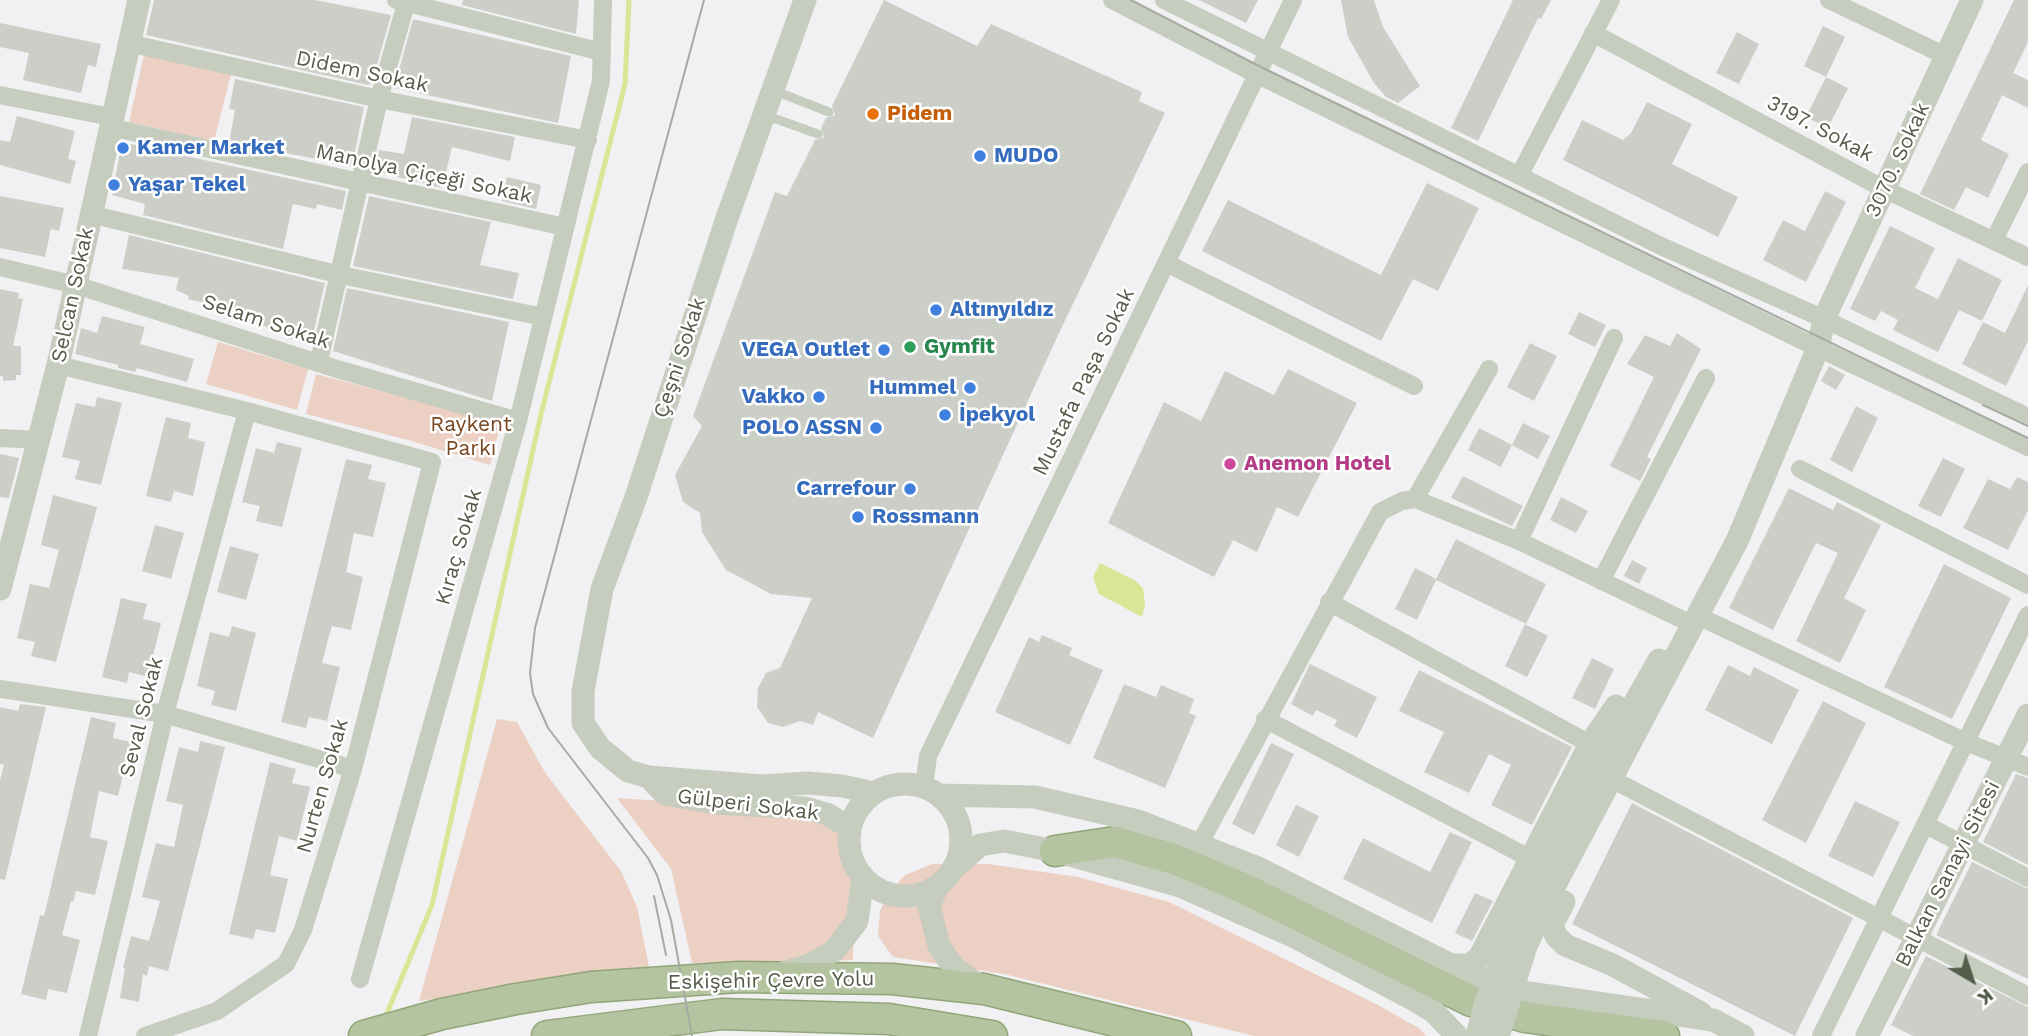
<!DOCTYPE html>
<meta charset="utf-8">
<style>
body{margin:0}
#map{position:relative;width:2028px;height:1036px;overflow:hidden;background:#f1f1f3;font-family:"Work Sans",sans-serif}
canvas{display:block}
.north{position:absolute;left:1937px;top:945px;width:70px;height:70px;-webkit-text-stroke:5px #fff;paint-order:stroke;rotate:141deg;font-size:19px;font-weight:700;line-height:28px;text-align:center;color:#555c4a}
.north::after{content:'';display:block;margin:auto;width:24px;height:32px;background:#555c4a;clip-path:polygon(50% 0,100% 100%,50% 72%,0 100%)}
</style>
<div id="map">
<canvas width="2028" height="1036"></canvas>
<div class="north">K</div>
</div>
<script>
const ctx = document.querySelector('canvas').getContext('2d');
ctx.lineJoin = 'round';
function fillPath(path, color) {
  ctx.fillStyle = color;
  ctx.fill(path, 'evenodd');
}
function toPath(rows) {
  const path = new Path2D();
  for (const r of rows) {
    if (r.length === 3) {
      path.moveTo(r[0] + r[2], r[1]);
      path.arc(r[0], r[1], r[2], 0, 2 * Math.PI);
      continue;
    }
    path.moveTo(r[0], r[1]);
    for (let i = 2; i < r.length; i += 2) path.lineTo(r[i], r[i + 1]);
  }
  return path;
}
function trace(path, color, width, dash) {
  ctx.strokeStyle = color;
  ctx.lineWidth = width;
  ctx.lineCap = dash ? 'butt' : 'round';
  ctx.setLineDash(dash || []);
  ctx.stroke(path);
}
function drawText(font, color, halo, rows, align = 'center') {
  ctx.font = font + ' "Work Sans",sans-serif';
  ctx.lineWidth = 5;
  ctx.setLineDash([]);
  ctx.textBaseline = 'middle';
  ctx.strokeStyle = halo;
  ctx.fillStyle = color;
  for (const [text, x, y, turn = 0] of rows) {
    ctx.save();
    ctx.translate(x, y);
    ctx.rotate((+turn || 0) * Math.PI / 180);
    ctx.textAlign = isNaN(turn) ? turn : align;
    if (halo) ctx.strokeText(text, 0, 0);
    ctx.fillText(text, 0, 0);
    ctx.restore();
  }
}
const green = toPath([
 [144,55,231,74,214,141,129,122],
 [218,342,308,369,297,410,206,384],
 [316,374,501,423,490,465,408,440,306,414],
 [497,719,517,722,546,774,621,871,637,907,649,967,419,1001],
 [617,798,828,812,850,821,855,851,853,960,692,963,671,869],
 [932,864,988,864,1078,877,1169,902,1376,1004,1419,1028,1426,1036,1254,1036,1004,974,893,957,878,936,880,911,888,894,905,875]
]);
const water = toPath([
 [1100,563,1134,580,1143,588,1145,605,1142,617,1099,594,1093,577]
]);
const stream = toPath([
 [385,1018,432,905,541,414,625,84,629,0]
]);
const building = toPath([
 [154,0,315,0,391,15,372,83,368,85,146,35],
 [463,0,579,0,576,34,462,5],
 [884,0,977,46,991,24,1142,92,1139,101,1165,113,1060,331,873,738,818,712,813,725,800,721,783,727,768,723,757,707,758,688,766,673,780,668,812,598,771,594,726,570,702,532,700,513,683,502,675,475,702,426,693,416,775,192,787,196,815,140,824,137,821,128,826,118,835,115,832,106],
 [1199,0,1258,0,1246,23],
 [1341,0,1374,0,1383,27,1420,86,1398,103,1386,97,1374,83,1348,37],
 [1513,0,1551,0,1541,19,1538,18,1478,141,1451,128],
 [2014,0,2028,0,2028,42,2013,73,2028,80,2028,108,2002,95,1981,140,2009,154,1988,198,1966,187,1954,210,1920,194],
 [413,19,571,56,558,123,394,88],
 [0,23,101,44,96,67,88,65,81,93,23,80,29,53,0,47],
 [1823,26,1845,37,1826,77,1804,66],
 [1737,32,1759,44,1739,84,1716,73],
 [1826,77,1848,88,1828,128,1806,117],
 [235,79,364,107,352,166,229,142,235,110,229,109],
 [1647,102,1692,124,1672,164,1738,197,1718,237,1563,160,1582,120,1623,140,1631,133],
 [17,116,75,131,68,159,76,161,70,184,0,165,0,140,10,142],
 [412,117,515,137,510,161,452,147,442,188,374,171,379,150,404,154],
 [122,142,346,191,342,210,317,204,316,209,293,204,283,249,143,215,145,204,112,195],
 [507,177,541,185,536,209,502,201],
 [1427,183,1479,208,1438,291,1413,279,1381,341,1202,251,1228,200,1381,275],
 [1825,191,1846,202,1806,282,1763,260,1783,220,1805,231],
 [0,196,64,208,59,231,51,229,45,257,0,248],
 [369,196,491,222,480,265,519,273,513,299,353,266],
 [1890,226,1935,248,1915,288,1938,299,1958,258,2002,280,1982,321,1959,310,1938,352,1893,330,1898,320,1881,311,1875,321,1850,309],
 [129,235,325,283,311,343,287,338,287,335,205,303,188,299,189,296,176,290,179,278,122,269],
 [2028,285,2028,341,2006,386,1962,364,1983,322,2005,333],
 [347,288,509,322,492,401,333,351],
 [0,289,19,293,18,298,23,299,13,346,21,346,21,375,16,375,16,380,3,381,3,376,0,376],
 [1579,312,1606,325,1595,347,1568,334],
 [102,316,145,327,140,344,194,359,187,382,137,368,135,372,118,368,118,365,75,354,81,328,97,333],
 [1677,333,1701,349,1647,457,1651,459,1640,481,1610,466,1654,377,1627,364,1645,335,1670,346],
 [1530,343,1557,356,1534,401,1507,387],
 [1829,366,1845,375,1836,390,1821,381],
 [1288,369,1357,403,1298,517,1277,507,1257,552,1233,540,1214,577,1108,523,1164,402,1201,421,1225,371,1274,395],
 [97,397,122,403,101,485,75,479,80,461,62,457,76,403,95,407],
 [1856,406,1878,418,1852,472,1830,460],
 [166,417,191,423,188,438,205,442,193,496,174,491,171,502,146,496],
 [1523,423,1550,436,1538,459,1512,445],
 [1479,428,1512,445,1501,467,1468,450],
 [277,442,302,448,282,527,256,521,260,506,242,502,256,448,274,453],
 [0,454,19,458,9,498,0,497],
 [1943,458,1965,469,1941,517,1918,506],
 [346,459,372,465,368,479,386,483,373,537,354,533,346,572,363,577,351,630,332,626,329,636,322,663,340,667,327,721,309,717,306,728,281,722],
 [1463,476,1523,506,1512,526,1451,498],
 [2017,477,2028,482,2028,510,2008,550,1963,528,1988,479,2010,489],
 [1789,488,1833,510,1837,502,1881,525,1844,598,1866,610,1840,663,1796,641,1838,553,1816,543,1773,630,1729,608],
 [53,495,97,507,56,662,31,656,35,642,17,638,30,584,49,588,59,550,41,545],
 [1561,497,1588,511,1576,533,1550,520],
 [155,525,184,533,171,579,142,571],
 [1456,539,1546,584,1526,624,1436,580,1417,620,1395,609,1415,568,1436,579],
 [230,546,259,554,246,600,217,592],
 [1632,560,1647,568,1639,584,1624,576],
 [1944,564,2011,598,1952,719,1884,687],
 [121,598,147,604,143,619,161,623,148,677,129,672,127,683,102,677],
 [1525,624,1548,636,1527,677,1505,666],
 [232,626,256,633,236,711,211,705,215,691,197,686,210,632,229,637],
 [1042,635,1072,648,1069,655,1103,670,1070,745,995,712,1029,637,1039,642],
 [1592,658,1614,669,1595,709,1572,698],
 [1310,664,1377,697,1357,738,1334,726,1337,720,1316,710,1313,716,1291,704],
 [1728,665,1750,676,1754,667,1799,690,1772,744,1705,710],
 [1419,670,1572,747,1532,825,1491,805,1511,765,1489,754,1469,793,1424,772,1444,732,1399,711],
 [1124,684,1156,697,1161,685,1194,699,1189,713,1196,716,1165,788,1093,758],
 [1823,701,1866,723,1806,843,1762,820],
 [20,704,46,707,5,880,0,879,0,781,4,765,0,764,0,707,18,711],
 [91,717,116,723,113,738,131,742,118,796,99,791,90,837,108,841,95,895,76,891,73,902,71,901,62,935,80,940,67,993,48,989,46,1000,21,994,40,915,44,916],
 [200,741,225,747,168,971,149,966,147,976,143,974,139,1002,120,998,125,968,123,968,131,936,149,941,160,901,142,897,156,843,174,847,183,805,166,801,179,747,198,752],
 [1271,743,1294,754,1254,835,1232,824],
 [270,762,296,769,292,783,310,787,297,841,279,836,270,875,288,879,275,933,256,929,253,939,229,934],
 [2016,774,2028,778,2028,865,1983,842],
 [1855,801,1900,822,1873,877,1828,856],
 [1632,803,1853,918,1795,1036,1572,924],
 [1296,805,1319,816,1299,857,1276,845],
 [1450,832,1472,842,1432,923,1343,879,1363,838,1430,872],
 [1972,862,2028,889,2028,979,1936,935],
 [1475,893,1493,901,1472,941,1455,933],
 [1926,956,2028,1007,2028,1036,1913,1036,1891,1025]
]);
const service = toPath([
 [775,91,829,112],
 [765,115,818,134]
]);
const minor = toPath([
 [396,0,602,52],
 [1112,0,1258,75,1803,341,2028,447],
 [1164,0,1661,246,1824,319,2028,417],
 [1829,0,1946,56],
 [1593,33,1884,189,2028,257],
 [128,43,379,99,588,140],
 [0,95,111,117],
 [109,127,565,227],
 [1519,176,1611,0],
 [90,214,341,275,543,317],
 [1994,240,2028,172],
 [1166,263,1414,386],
 [0,267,76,285,337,369,518,421],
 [319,361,379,99,407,0],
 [58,365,247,411,432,462,353,769,303,930,286,964,217,1011,145,1036],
 [0,438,40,440],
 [1800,469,2028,585],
 [1415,499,1489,369],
 [1519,541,1614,338],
 [1601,581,1706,378],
 [1329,602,1590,744],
 [1698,616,1966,742,2028,767],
 [0,689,165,714,353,769],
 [1265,719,1531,859],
 [1623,785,2028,996],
 [924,787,928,756,1293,0],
 [1926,825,2028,878],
 [1200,843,1380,512,1402,501,1415,499,1519,541,1681,619],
 [360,979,518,421,601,81,603,0],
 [88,1036,165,714,247,411],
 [1821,1036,2028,615]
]);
const tertiary = toPath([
 [805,0,726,221,636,497,602,589,583,691,583,723,600,748,628,771,649,777,762,786,808,783,842,786,874,793],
 [0,589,58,365,139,0],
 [649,777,665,794,715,803,805,808,827,814,850,828],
 [905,840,56],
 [939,795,1035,797,1138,821,1258,868,1473,976,1522,992,1713,1020,1743,1036],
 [955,867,980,845,1004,841,1055,851,1180,886,1295,937,1411,998,1434,1012,1457,1036],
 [937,887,929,906,939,946,954,968,981,987],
 [1564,902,1552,925,1556,936,1565,945,1613,965,1701,1013],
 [1509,941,1574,810,1659,660],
 [1526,946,1557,881,1737,541,1818,348,1824,319,1972,0],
 [1449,965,1469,965,1479,958,1590,744,1616,706],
 [783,973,810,965,835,950,857,921,863,878],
 [1867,1036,2028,715]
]);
const trunk = toPath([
 [1055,851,1115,842,1174,859,1243,888,1471,1001,1525,1017,1664,1036],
 [364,1036,442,1014,516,999,591,987,739,977,892,979,984,989,1176,1036],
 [547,1036,722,1014,889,1019,992,1036]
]);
const tram = toPath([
 [1131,0,1261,67,2028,438],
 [1983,405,2028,426],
 [654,896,666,955],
 [692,1036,671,920,657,875,648,858,548,728,533,694,530,673,535,628,704,0]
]);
const tertiaryBridge = toPath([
 [1477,1036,1486,1001,1509,941],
 [1498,1036,1526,946]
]);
const markers = [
 [873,114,7,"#e8710a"],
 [123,148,7,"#3f7fe0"],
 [980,156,7,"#3f7fe0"],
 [114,185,7,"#3f7fe0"],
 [936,310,7,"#3f7fe0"],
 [910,347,7,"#2e9e5b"],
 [884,350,7,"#3f7fe0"],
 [970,388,7,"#3f7fe0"],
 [819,397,7,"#3f7fe0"],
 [945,415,7,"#3f7fe0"],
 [876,428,7,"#3f7fe0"],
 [1230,464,7,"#d1479c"],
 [910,489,7,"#3f7fe0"],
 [858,517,7,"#3f7fe0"]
];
const streetNames = [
 ["Didem Sokak",362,72,12],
 ["3197. Sokak",1820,129,28],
 ["3070. Sokak",1898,160,-65],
 ["Manolya Çiçeği Sokak",424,174,12],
 ["Selcan Sokak",73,295,-78],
 ["Selam Sokak",266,322,18],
 ["Çeşni Sokak",680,358,-72],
 ["Mustafa Paşa Sokak",1084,382,-64],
 ["Kıraç Sokak",459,547,-74],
 ["Seval Sokak",142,717,-76],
 ["Nurten Sokak",323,786,-74],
 ["Gülperi Sokak",748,805,7],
 ["Balkan Sanayi Sitesi",1948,874,-63],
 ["Eskişehir Çevre Yolu",771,981,-1]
];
const foodNames = [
 ["Pidem",887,114]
];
const shopNames = [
 ["Kamer Market",137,148],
 ["MUDO",994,156],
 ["Yaşar Tekel",128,185],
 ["Altınyıldız",950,310],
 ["VEGA Outlet",870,350,"right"],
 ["Hummel",956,388,"right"],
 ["Vakko",805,397,"right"],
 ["İpekyol",959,415],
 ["POLO ASSN",862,428,"right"],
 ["Carrefour",896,489,"right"],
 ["Rossmann",872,517]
];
const leisureNames = [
 ["Gymfit",924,347]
];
const parkNames = [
 ["Raykent",471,425],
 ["Parkı",471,449]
];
const hotelNames = [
 ["Anemon Hotel",1244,464]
];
fillPath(green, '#ecd0c4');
fillPath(water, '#dae595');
trace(stream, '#dae595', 5);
fillPath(building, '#cbcfc8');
trace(trunk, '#91a678', 33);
trace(service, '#c6ccbe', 9);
trace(minor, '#c6ccbe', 18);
trace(tertiary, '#c6ccbe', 23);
trace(trunk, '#b4c3a0', 30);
trace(tram, '#a6aba2', 2);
trace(tertiaryBridge, '#c6ccbe', 23);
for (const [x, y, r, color] of markers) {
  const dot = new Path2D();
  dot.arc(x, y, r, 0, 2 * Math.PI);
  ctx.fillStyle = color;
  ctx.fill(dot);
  trace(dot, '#fff', 2.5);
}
drawText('21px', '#555c4a', '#fff', streetNames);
drawText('bold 21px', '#c56008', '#fff', foodNames, 'left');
drawText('bold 21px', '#366cbe', '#fff', shopNames, 'left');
drawText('bold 21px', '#27864d', '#fff', leisureNames, 'left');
drawText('21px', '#784620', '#fff', parkNames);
drawText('bold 21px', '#b23c85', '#fff', hotelNames, 'left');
</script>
